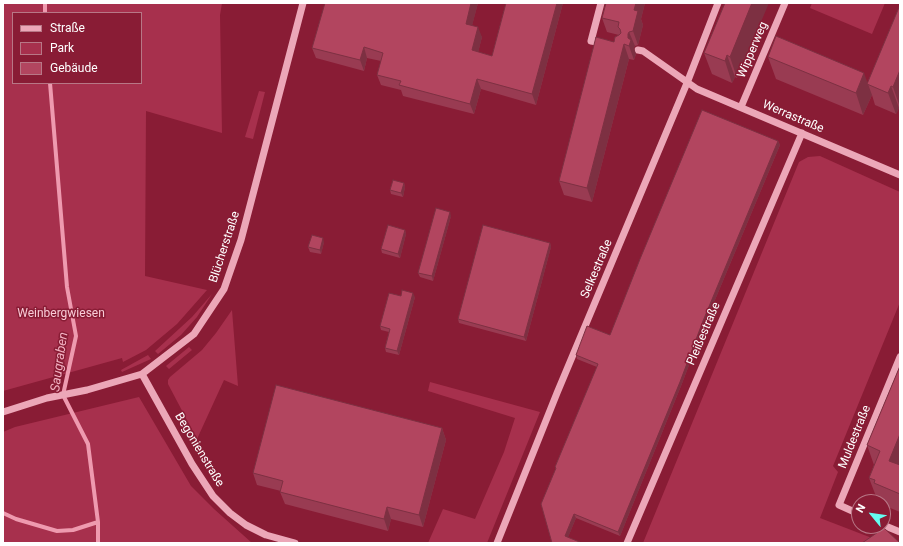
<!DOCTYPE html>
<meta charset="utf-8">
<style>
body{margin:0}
#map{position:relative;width:903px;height:546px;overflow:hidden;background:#891c35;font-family:Roboto,sans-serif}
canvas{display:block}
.frame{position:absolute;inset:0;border:4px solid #fff;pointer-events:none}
.legend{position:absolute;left:12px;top:12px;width:130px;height:72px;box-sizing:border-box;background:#891c35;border:1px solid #b87786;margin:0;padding:5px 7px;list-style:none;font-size:12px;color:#fff}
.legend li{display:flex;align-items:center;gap:8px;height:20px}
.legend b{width:20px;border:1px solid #b87786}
.north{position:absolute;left:851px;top:494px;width:40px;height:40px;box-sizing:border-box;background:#891c35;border:1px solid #b87786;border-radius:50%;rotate:299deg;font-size:11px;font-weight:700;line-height:16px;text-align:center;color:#fff}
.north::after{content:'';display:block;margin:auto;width:14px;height:18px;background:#65fcf0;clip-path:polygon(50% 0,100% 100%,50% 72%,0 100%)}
</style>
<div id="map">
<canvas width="903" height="546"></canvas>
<div class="frame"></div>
<ul class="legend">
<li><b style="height:5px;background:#eca7b8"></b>Straße</li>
<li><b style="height:11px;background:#a7304d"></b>Park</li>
<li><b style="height:11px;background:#b2455f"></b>Gebäude</li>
</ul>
<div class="north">N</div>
</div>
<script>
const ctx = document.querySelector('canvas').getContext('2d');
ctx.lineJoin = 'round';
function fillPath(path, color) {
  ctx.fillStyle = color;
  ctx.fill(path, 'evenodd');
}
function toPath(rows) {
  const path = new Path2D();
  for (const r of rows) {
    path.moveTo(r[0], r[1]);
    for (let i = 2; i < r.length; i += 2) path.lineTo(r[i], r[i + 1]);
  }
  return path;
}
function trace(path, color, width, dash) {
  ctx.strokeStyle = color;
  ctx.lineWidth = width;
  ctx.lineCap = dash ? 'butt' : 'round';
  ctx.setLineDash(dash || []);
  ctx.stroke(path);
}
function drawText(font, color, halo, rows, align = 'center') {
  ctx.font = font + ' Roboto,sans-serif';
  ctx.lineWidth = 3;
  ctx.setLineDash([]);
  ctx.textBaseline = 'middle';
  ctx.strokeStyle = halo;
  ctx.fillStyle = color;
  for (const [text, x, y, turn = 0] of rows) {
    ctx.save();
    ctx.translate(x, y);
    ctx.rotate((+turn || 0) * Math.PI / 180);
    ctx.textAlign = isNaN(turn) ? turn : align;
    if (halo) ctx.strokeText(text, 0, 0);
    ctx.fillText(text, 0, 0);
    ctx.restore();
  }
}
const green = toPath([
 [3,3,222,3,220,15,222,133,146,111,145,276,207,290,177,324,146,350,123,362,122,358,3,391],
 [13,13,141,13,141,83,13,83],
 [812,3,885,3,872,34,810,8],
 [259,91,265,92,253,139,245,137],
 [820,156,900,192,900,302,833,466,838,472,820,518,885,543,643,543,799,162,808,157],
 [212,294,197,317,181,335,158,354,155,351,192,317],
 [232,310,238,386,224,380,197,439,168,384,168,380,170,377,202,350,216,333],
 [189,347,192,350,169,369,166,366],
 [148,355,151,359,122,372,121,370],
 [430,382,540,412,487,543,428,543,443,509,475,519,504,452,515,418,428,391],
 [139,397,191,486,214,509,252,543,3,543,3,432,15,427]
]);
const stream = toPath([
 [45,3,45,13],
 [50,83,67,287,76,336,63,395,88,444,98,522,98,543],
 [3,513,16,519,57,531,73,530,98,522]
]);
const minor = toPath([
 [601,3,591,41,603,43],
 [638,50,643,51,697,89,900,175],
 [741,107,785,3],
 [142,374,192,464,213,496,230,513,246,525,266,535,295,543],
 [3,412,47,398,87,390,142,374,194,334,224,289,241,240,303,3],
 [859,514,839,505,900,357],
 [883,525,900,532],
 [497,543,557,393,687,83,718,3],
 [627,543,802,133]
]);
const wall = toPath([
 [336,3,478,3,472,25,482,37,478,52,492,56,506,3,563,3,536,105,481,89,474,114,403,96,401,90,381,85,377,75,381,61,367,58,364,71,316,58,312,48],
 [606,3,645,3,641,19,643,25,638,45,635,46,634,48,636,54,634,60,629,59,592,202,564,195,559,181,614,42,619,35,607,32,602,18],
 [725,3,737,78,735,77,732,83,712,74,704,53],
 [900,5,900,109,899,108,896,114,875,105,872,95,863,115,776,79,768,57,868,83],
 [778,141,780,145,704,326,681,386,620,536,576,518,568,537,552,543,556,470,555,467,597,367,577,359,576,355,610,335],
 [404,183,405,187,403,197,391,194,390,190],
 [451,216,433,281,420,277,418,273],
 [405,230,406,234,400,258,382,253,381,249],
 [324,242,321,254,310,252,308,247],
 [550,243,551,247,526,341,459,323,458,319],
 [401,296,415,297,399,355,386,352,385,348,389,332,381,330,380,326],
 [900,366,900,512,883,505,883,502,881,502,880,501,877,499,869,478,874,465,867,445],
 [442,428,446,440,423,527,391,519,388,531,285,504,280,492,281,491,257,485,253,473]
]);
const shadedWall = toPath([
 [471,3,478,3,470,34,466,24],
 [557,3,563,3,536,105,532,94],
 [636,3,645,3,641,19,643,25,638,45,633,31,634,10],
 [752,3,769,3,737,78,730,57],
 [478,27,482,37,476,61,472,50],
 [629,32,635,46,634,48,636,54,634,60,629,46,628,34],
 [624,44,629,59,592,202,587,188],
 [364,47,367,58,364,71,360,60],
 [727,55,735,77,732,83,725,61],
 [900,70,900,107,893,87],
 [864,73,872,95,863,115,856,93],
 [477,79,481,89,474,114,470,104],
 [891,86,899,108,896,114,888,93],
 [778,141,780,145,704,326,681,386,620,536,618,532,703,321],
 [404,183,405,187,403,197,401,193],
 [450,212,451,216,433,281,432,276],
 [405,230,406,234,400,258,398,254],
 [323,238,324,242,321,254,320,250],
 [550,243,551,247,526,341,524,337],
 [413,293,415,297,399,355,397,351],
 [442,428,446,440,423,527,419,515],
 [900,434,900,475,889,461],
 [387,507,391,519,388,531,384,519],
 [574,514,576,518,567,540,565,536]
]);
const building = toPath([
 [325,3,471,3,466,24,478,27,472,50,492,56,506,3,557,3,532,94,477,79,470,104,399,85,401,81,377,75,383,53,364,47,360,60,312,48,325,3],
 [606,3,636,3,634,10,638,11,633,31,629,32,628,34,628,38,631,40,629,46,624,44,587,188,559,181,596,37,614,42,615,37,619,35,621,33,620,29,618,27,619,22,602,18,606,3],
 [725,3,752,3,730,57,727,55,725,61,704,53,725,3],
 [900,5,900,70,893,87,891,86,888,93,867,84,900,5],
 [776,36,864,73,856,93,768,57,776,36],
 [702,110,778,141,703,321,680,382,618,532,574,514,565,536,582,543,552,543,541,504,556,468,555,467,598,364,576,355,587,326,610,335,640,259,702,110],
 [393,180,404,183,401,193,390,190,393,180],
 [436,208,450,212,432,276,418,273,436,208],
 [388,225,405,230,398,254,381,249,388,225],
 [483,225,550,243,524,337,458,319,483,225],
 [312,235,323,238,320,250,308,247,312,235],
 [402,290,413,293,397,351,385,348,390,329,380,326,389,293,401,296,402,290],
 [900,366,900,434,889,461,900,465,900,494,874,483,875,480,869,478,880,451,867,445,900,366],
 [276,385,442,428,419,515,387,507,384,519,280,492,283,481,253,473,276,385],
 [884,528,900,543,862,543,884,528]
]);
const streetNames = [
 ["Wipperweg",753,50,-67],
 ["Werrastraße",793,117,23],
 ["Blücherstraße",225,247,-72],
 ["Selkestraße",597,269,-67],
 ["Pleißestraße",704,334,-67],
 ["Muldestraße",855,437,-68],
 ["Begonienstraße",199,450,59]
];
const parkNames = [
 ["Weinbergwiesen",61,314]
];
const waterNames = [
 ["Saugraben",60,362,-82]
];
fillPath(green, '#a7304d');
trace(stream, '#ee9aaf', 4);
trace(minor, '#eca7b8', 7);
fillPath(wall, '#993b52');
fillPath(shadedWall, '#7d3042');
fillPath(building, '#b2455f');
trace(building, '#7d3042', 1);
drawText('12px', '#fff', '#891c35', streetNames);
drawText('12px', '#f9ccd7', '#891c35', parkNames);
drawText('italic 13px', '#f3b2c3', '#891c35', waterNames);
</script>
